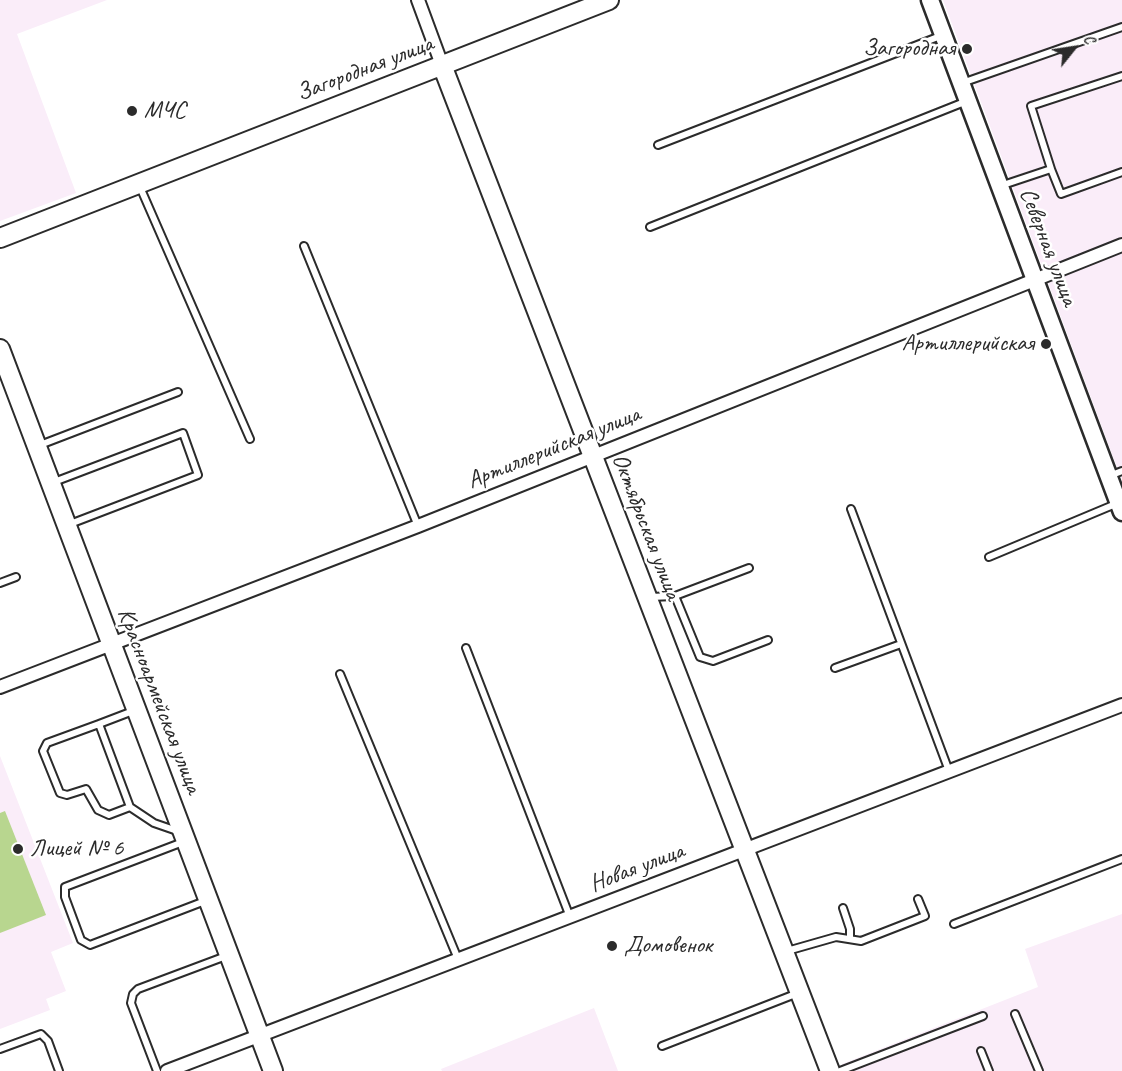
<!DOCTYPE html>
<meta charset="utf-8">
<style>
body{margin:0}
#map{position:relative;width:1122px;height:1071px;overflow:hidden;background:#fff;font-family:Caveat,sans-serif}
canvas{display:block}
.north{position:absolute;left:1044px;top:18px;width:60px;height:60px;-webkit-text-stroke:4px #fff;paint-order:stroke;rotate:60deg;font-size:16px;font-weight:700;line-height:24px;text-align:center;color:#2b2b2b}
.north::after{content:'';display:block;margin:auto;width:21px;height:27px;background:#2b2b2b;clip-path:polygon(50% 0,100% 100%,50% 72%,0 100%)}
</style>
<div id="map">
<canvas width="1122" height="1071"></canvas>
<div class="north">С</div>
</div>
<script>
const ctx = document.querySelector('canvas').getContext('2d');
ctx.lineJoin = 'round';
function fillPath(path, color) {
  ctx.fillStyle = color;
  ctx.fill(path, 'evenodd');
}
function toPath(rows) {
  const path = new Path2D();
  for (const r of rows) {
    path.moveTo(r[0], r[1]);
    for (let i = 2; i < r.length; i += 2) path.lineTo(r[i], r[i + 1]);
  }
  return path;
}
function trace(path, color, width, dash) {
  ctx.strokeStyle = color;
  ctx.lineWidth = width;
  ctx.lineCap = dash ? 'butt' : 'round';
  ctx.setLineDash(dash || []);
  ctx.stroke(path);
}
function drawText(font, color, halo, rows, align = 'center') {
  ctx.font = font + ' Caveat,sans-serif';
  ctx.lineWidth = 5;
  ctx.setLineDash([]);
  ctx.textBaseline = 'middle';
  ctx.strokeStyle = halo;
  ctx.fillStyle = color;
  for (const [text, x, y, turn = 0] of rows) {
    ctx.save();
    ctx.translate(x, y);
    ctx.rotate((+turn || 0) * Math.PI / 180);
    ctx.textAlign = isNaN(turn) ? turn : align;
    if (halo) ctx.strokeText(text, 0, 0);
    ctx.fillText(text, 0, 0);
    ctx.restore();
  }
}
const built = toPath([
 [0,0,107,0,17,34,76,193,0,221],
 [943,0,1122,0,1122,480,1113,457],
 [0,756,73,943,51,952,66,991,46,999,50,1010,0,1029],
 [1122,914,1122,1071,844,1071,842,1064,1038,987,1025,949],
 [594,1008,618,1071,442,1071,441,1069]
]);
const green = toPath([
 [5,811,46,915,0,933,0,813]
]);
const service = toPath([
 [962,83,1122,27],
 [658,145,943,35],
 [1051,169,1061,194,1122,172],
 [1000,186,1051,169,1031,106,1122,76],
 [140,187,250,439],
 [650,227,967,101],
 [304,246,418,526],
 [40,445,178,392],
 [1109,476,1122,471],
 [54,482,183,433,198,475,70,524],
 [851,509,949,771],
 [989,557,1118,503],
 [0,583,16,577],
 [675,596,700,657,713,661,768,640],
 [650,597,675,596,749,568],
 [466,648,570,917],
 [835,668,901,644],
 [340,674,458,959],
 [99,724,47,743,43,751,60,793,67,795,86,789,98,810,109,815,130,807,99,724,133,711],
 [130,807,154,823,180,832],
 [183,842,65,887,65,897,81,940,90,945,205,901],
 [843,908,850,929,850,939],
 [954,924,1122,859],
 [787,951,836,937,861,941,925,916,918,899],
 [1015,1014,1039,1071],
 [662,1046,798,993],
 [0,1049,41,1034,48,1041,59,1071],
 [981,1051,989,1071],
 [157,1071,131,1003,133,994,138,989,226,956],
 [840,1071,983,1016]
]);
const minor = toPath([
 [418,0,442,65],
 [0,687,418,526,1122,245],
 [167,1071,1122,705]
]);
const tertiary = toPath([
 [930,0,1122,512]
]);
const secondary = toPath([
 [442,65,830,1071],
 [0,238,609,0],
 [0,349,273,1071]
]);
const markers = [
 [967,49,6,"#2b2b2b"],
 [132,111,6,"#2b2b2b"],
 [1046,344,6,"#2b2b2b"],
 [18,849,6,"#2b2b2b"],
 [612,946,6,"#2b2b2b"]
];
const poiNames = [
 ["Загородная",955,49,"right"],
 ["МЧС",144,111],
 ["Артиллерийская",1034,344,"right"],
 ["Лицей № 6",30,849],
 ["Домовенок",624,946]
];
const streetNames = [
 ["Загородная улица",365,69,-21],
 ["Северная улица",1048,247,69],
 ["Артиллерийская улица",554,448,-22],
 ["Октябрьская улица",646,527,69],
 ["Красноармейская улица",159,701,69],
 ["Новая улица",637,868,-21]
];
fillPath(built, '#faedf9');
fillPath(green, '#b8d68f');
trace(service, '#2b2b2b', 10);
trace(minor, '#2b2b2b', 16);
trace(tertiary, '#2b2b2b', 21);
trace(secondary, '#2b2b2b', 22);
trace(service, '#fff', 6);
trace(minor, '#fff', 12);
trace(tertiary, '#fff', 16);
trace(secondary, '#fff', 18);
for (const [x, y, r, color] of markers) {
  const dot = new Path2D();
  dot.arc(x, y, r, 0, 2 * Math.PI);
  ctx.fillStyle = color;
  ctx.fill(dot);
  trace(dot, '#fff', 2);
}
drawText('24px', '#2b2b2b', '#fff', poiNames, 'left');
drawText('24px', '#2b2b2b', '#fff', streetNames);
</script>
